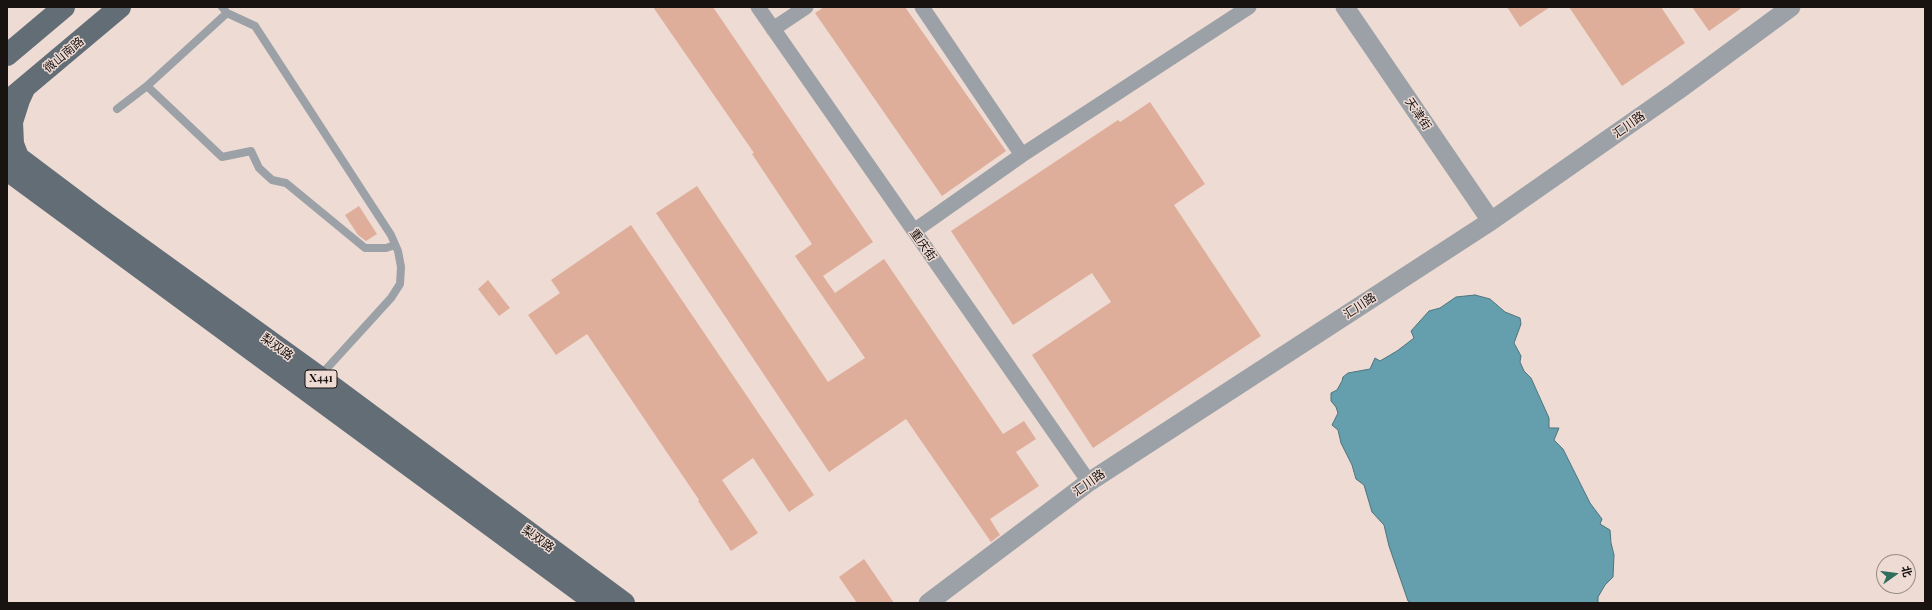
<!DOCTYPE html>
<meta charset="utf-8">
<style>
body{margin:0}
#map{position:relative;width:1932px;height:610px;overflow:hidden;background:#eedbd4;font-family:"Playfair Display","Noto Sans SC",serif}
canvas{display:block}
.frame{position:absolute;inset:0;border:8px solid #181210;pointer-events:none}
.north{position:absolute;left:1876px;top:554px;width:40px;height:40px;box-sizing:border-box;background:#eedbd4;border:1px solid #988b86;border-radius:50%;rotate:76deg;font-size:11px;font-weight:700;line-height:16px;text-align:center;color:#181210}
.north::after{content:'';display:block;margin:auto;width:14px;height:18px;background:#2f6e5c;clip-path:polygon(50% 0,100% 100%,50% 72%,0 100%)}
</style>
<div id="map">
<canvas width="1932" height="610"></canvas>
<div class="frame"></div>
<div class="north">北</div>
</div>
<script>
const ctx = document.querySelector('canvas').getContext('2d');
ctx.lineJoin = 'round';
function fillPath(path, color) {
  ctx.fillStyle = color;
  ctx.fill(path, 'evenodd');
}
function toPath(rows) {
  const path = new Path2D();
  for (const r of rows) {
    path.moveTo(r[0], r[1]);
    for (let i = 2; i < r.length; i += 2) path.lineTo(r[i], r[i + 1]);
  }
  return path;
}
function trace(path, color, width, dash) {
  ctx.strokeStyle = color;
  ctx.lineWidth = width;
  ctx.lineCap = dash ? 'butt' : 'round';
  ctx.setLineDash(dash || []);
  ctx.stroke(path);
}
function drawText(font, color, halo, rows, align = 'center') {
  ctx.font = font + ' "Playfair Display","Noto Sans SC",serif';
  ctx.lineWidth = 3;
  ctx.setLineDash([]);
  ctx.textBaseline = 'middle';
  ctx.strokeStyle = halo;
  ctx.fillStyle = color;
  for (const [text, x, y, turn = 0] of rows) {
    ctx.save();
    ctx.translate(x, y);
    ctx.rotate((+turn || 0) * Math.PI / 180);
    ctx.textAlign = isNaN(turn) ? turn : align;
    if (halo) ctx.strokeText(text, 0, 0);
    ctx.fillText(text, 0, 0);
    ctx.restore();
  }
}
const water = toPath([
 [1475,295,1490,299,1505,312,1520,318,1521,324,1514,343,1521,356,1520,362,1524,371,1531,378,1549,418,1549,428,1559,428,1554,440,1563,449,1590,503,1602,519,1600,524,1610,530,1611,543,1614,555,1613,577,1605,585,1598,597,1598,603,1412,603,1408,601,1389,546,1384,525,1372,512,1364,485,1356,479,1352,465,1341,443,1338,430,1332,425,1338,413,1336,407,1331,401,1331,393,1337,390,1342,381,1343,377,1348,373,1370,369,1375,358,1380,361,1397,351,1414,338,1411,331,1429,311,1440,308,1456,297,1475,295]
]);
const building = toPath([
 [653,7,713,7,873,242,823,276,835,293,884,259,1003,434,1024,421,1036,439,1016,452,1039,486,990,519,1000,535,991,542,906,419,829,472,656,213,697,186,828,382,865,358,795,256,812,244,752,154,754,153],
 [824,7,905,7,1006,151,942,196,815,13],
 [1507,7,1550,7,1520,27],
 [1569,7,1661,7,1685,43,1622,86],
 [1692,7,1743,7,1709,31],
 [1150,102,1205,184,1174,205,1261,336,1093,448,1032,355,1111,302,1092,273,1013,325,951,231,1118,120,1120,122],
 [359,206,377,234,366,241,358,235,345,215],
 [631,225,814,495,789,512,753,458,722,480,758,533,731,551,698,501,699,500,587,334,556,355,528,315,560,293,551,280],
 [488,280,510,308,499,316,478,289],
 [864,559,894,603,857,603,839,577]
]);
const service = toPath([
 [222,7,227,13,255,26,391,235,398,251,401,267,400,284,391,298,319,377],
 [147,86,222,157,251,151,259,168,272,180,286,183,365,248,386,248,395,245],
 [117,109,147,86,227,13]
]);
const minor = toPath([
 [758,7,1089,482],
 [922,7,1022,155],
 [773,29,806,7],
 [914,231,1022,155,1249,7]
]);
const tertiary = toPath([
 [1345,7,1491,221],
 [928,603,1089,482,1491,221,1677,91,1791,7]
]);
const primary = toPath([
 [7,55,64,7],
 [7,102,120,7],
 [7,149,96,216,319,377,624,603],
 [18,157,13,144,12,122,19,100,24,89],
 [7,170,596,603]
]);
const shields = [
 [321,379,32]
];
const shieldNames = [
 ["X441",321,379]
];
const streetNames = [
 ["微山南路",64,55,-40],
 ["天津街",1418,114,56],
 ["汇川路",1629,125,-35],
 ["重庆街",923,245,55],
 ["汇川路",1360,306,-33],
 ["梨双路",277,347,36],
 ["汇川路",1089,483,-35],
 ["梨双路",538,539,36]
];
fillPath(water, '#659eac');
trace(water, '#4e747d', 1);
fillPath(building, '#dfae9b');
trace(service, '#9ba1a6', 8);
trace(minor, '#9ba1a6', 15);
trace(tertiary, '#9ba1a6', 19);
trace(primary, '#626d76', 22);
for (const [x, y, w] of shields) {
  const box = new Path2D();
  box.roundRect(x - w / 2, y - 9, w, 18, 3);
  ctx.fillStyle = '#eedbd4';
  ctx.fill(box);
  trace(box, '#181210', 1);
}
drawText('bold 11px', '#181210', null, shieldNames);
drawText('12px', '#181210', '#eedbd4', streetNames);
</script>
